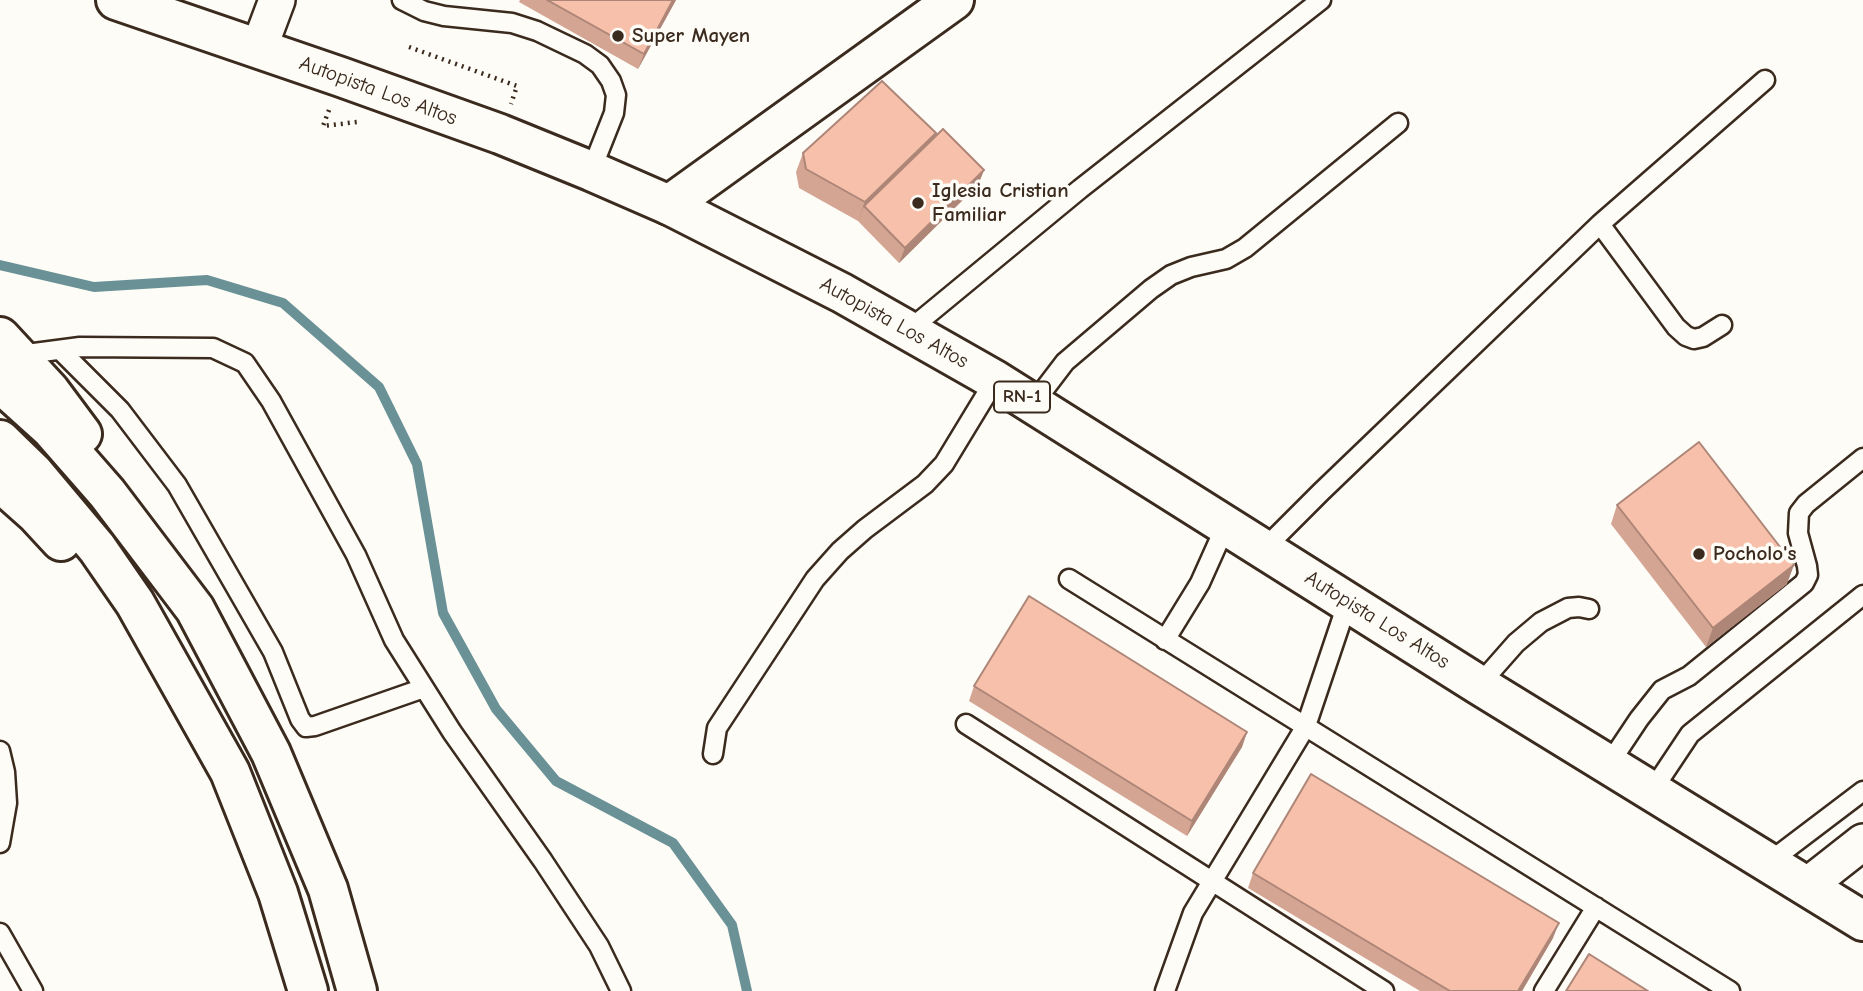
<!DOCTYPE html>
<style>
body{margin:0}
canvas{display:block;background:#fdfcf7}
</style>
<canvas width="1863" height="991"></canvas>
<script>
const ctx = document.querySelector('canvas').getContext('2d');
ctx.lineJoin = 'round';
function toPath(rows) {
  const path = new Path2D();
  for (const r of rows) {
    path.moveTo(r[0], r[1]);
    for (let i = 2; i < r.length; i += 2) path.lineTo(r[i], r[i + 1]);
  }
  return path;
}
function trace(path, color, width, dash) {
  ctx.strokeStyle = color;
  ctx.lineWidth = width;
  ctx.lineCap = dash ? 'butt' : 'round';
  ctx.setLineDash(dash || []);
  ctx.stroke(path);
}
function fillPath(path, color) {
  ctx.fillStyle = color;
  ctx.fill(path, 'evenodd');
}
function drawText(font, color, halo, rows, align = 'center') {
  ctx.font = font + ' "Comic Neue",sans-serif';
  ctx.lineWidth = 7;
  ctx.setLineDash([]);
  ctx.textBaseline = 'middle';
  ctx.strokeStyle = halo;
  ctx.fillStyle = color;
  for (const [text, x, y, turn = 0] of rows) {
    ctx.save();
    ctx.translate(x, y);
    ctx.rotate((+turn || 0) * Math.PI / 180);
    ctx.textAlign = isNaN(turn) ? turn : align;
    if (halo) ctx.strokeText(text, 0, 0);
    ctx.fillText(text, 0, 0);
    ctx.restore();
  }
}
const stream = toPath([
 [0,265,94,287,207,280,283,303,379,387,417,464,443,613,496,709,556,781,673,843,732,925,747,991]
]);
const path = toPath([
 [409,47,517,86,511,104],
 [329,110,323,126,357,122]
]);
const service = toPath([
 [402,0,424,11,444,16,512,23,537,31,585,54,600,65,611,81,616,95,614,113,591,171],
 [1600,224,1676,327,1686,336,1694,339,1703,337,1722,325],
 [909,330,1080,189,1321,0],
 [60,350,120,410,177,485,273,652,300,719,306,727,315,726,424,688],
 [19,355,80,347,213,348,245,363,271,401,356,555,394,640,452,732,543,861,599,946,621,991],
 [1033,404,1065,362,1151,289,1171,275,1191,267,1226,259,1245,248,1398,123],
 [1264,549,1321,492,1600,224,1765,80],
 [1069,579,1730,991],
 [1165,640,1200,583,1226,525],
 [1479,685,1516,643,1541,622,1568,608,1579,607,1589,609],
 [966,724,1384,991],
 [0,751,5,772,7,803,0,843],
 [713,754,717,728,815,579,840,551,865,529,925,484,944,464,995,380],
 [1609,764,1639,719,1662,690,1689,676,1804,583,1808,575,1807,566,1798,533,1799,513,1806,504,1863,458],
 [1652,791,1690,734,1863,595],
 [1768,863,1863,791],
 [0,933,33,991],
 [1165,991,1193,913,1306,726,1348,601],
 [1544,991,1596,907]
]);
const minor = toPath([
 [259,48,277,0],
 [1807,886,1863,842]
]);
const tertiary = toPath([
 [669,205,954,0]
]);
const primary = toPath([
 [116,0,341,77,500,134,591,171,669,205,842,293,995,380,1479,685,1863,921],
 [0,337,50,391,82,434],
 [0,383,51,429,107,493,195,609,271,753,328,889,357,991],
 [0,440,34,473,97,548,135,603,230,772,278,893,308,991],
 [0,482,36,514,61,541]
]);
const wall = toPath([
 [520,0,676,0,638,69,519,2],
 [936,133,934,137,984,170,978,185,899,263,858,221,799,188,796,172,803,153],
 [1617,505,1787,584,1706,647,1611,524],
 [974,686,1247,732,1242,747,1187,836,969,701],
 [1253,873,1553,938,1522,991,1420,991,1248,888]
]);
const shadedWall = toPath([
 [673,0,676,0,638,69,644,54],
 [936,133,929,152,864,206,858,221,865,202],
 [984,170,978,185,899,263,905,248],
 [1794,565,1787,584,1706,647,1713,628],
 [1247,732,1242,747,1187,836,1192,821],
 [1559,923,1553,938,1522,991,1518,991]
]);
const building = toPath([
 [547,0,673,0,644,54,547,0],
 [882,81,936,133,865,202,806,169,803,153,882,81],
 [943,129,984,170,905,248,864,206,943,129],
 [1699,442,1794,565,1713,628,1617,505,1699,442],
 [1029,596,1247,732,1192,821,974,686,1029,596],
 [1311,774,1559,923,1518,991,1450,991,1253,873,1311,774],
 [1589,954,1648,991,1566,991,1589,954]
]);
const markers = [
 [618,36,7,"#3b2a1e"],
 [918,203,7,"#3b2a1e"],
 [1699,554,7,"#3b2a1e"]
];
const shields = [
 [1022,397,56]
];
const shieldNames = [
 ["RN-1",1022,397]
];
const poiNames = [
 ["Super Mayen",632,36],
 ["Iglesia Cristian",932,191],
 ["Familiar",932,215],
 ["Pocholo's",1713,554]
];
const streetNames = [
 ["Autopista Los Altos",378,91,20],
 ["Autopista Los Altos",894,323,29],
 ["Autopista Los Altos",1377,620,32]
];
trace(stream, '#6a9296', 10);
trace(service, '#3b2a1e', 23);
trace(minor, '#3b2a1e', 40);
trace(tertiary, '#3b2a1e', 44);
trace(primary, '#3b2a1e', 44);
trace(path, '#3b2a1e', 4.5, [2, 5]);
trace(service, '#fdfcf7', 18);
trace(minor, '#fdfcf7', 35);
trace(tertiary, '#fdfcf7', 38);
trace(primary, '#fdfcf7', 38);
fillPath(wall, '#d4a593');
fillPath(shadedWall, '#ad8678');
fillPath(building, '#f7c0ab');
trace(building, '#ad8678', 2);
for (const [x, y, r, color] of markers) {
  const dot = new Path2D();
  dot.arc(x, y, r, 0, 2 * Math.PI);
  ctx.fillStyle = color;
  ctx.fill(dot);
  trace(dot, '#fdfcf7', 2.5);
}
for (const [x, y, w] of shields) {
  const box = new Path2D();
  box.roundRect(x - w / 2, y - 15.5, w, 31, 5);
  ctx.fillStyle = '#fdfcf7';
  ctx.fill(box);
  trace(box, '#3b2a1e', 2);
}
drawText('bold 19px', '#3b2a1e', null, shieldNames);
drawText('bold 21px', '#3b2a1e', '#fdfcf7', poiNames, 'left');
drawText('21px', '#3b2a1e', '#fdfcf7', streetNames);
</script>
